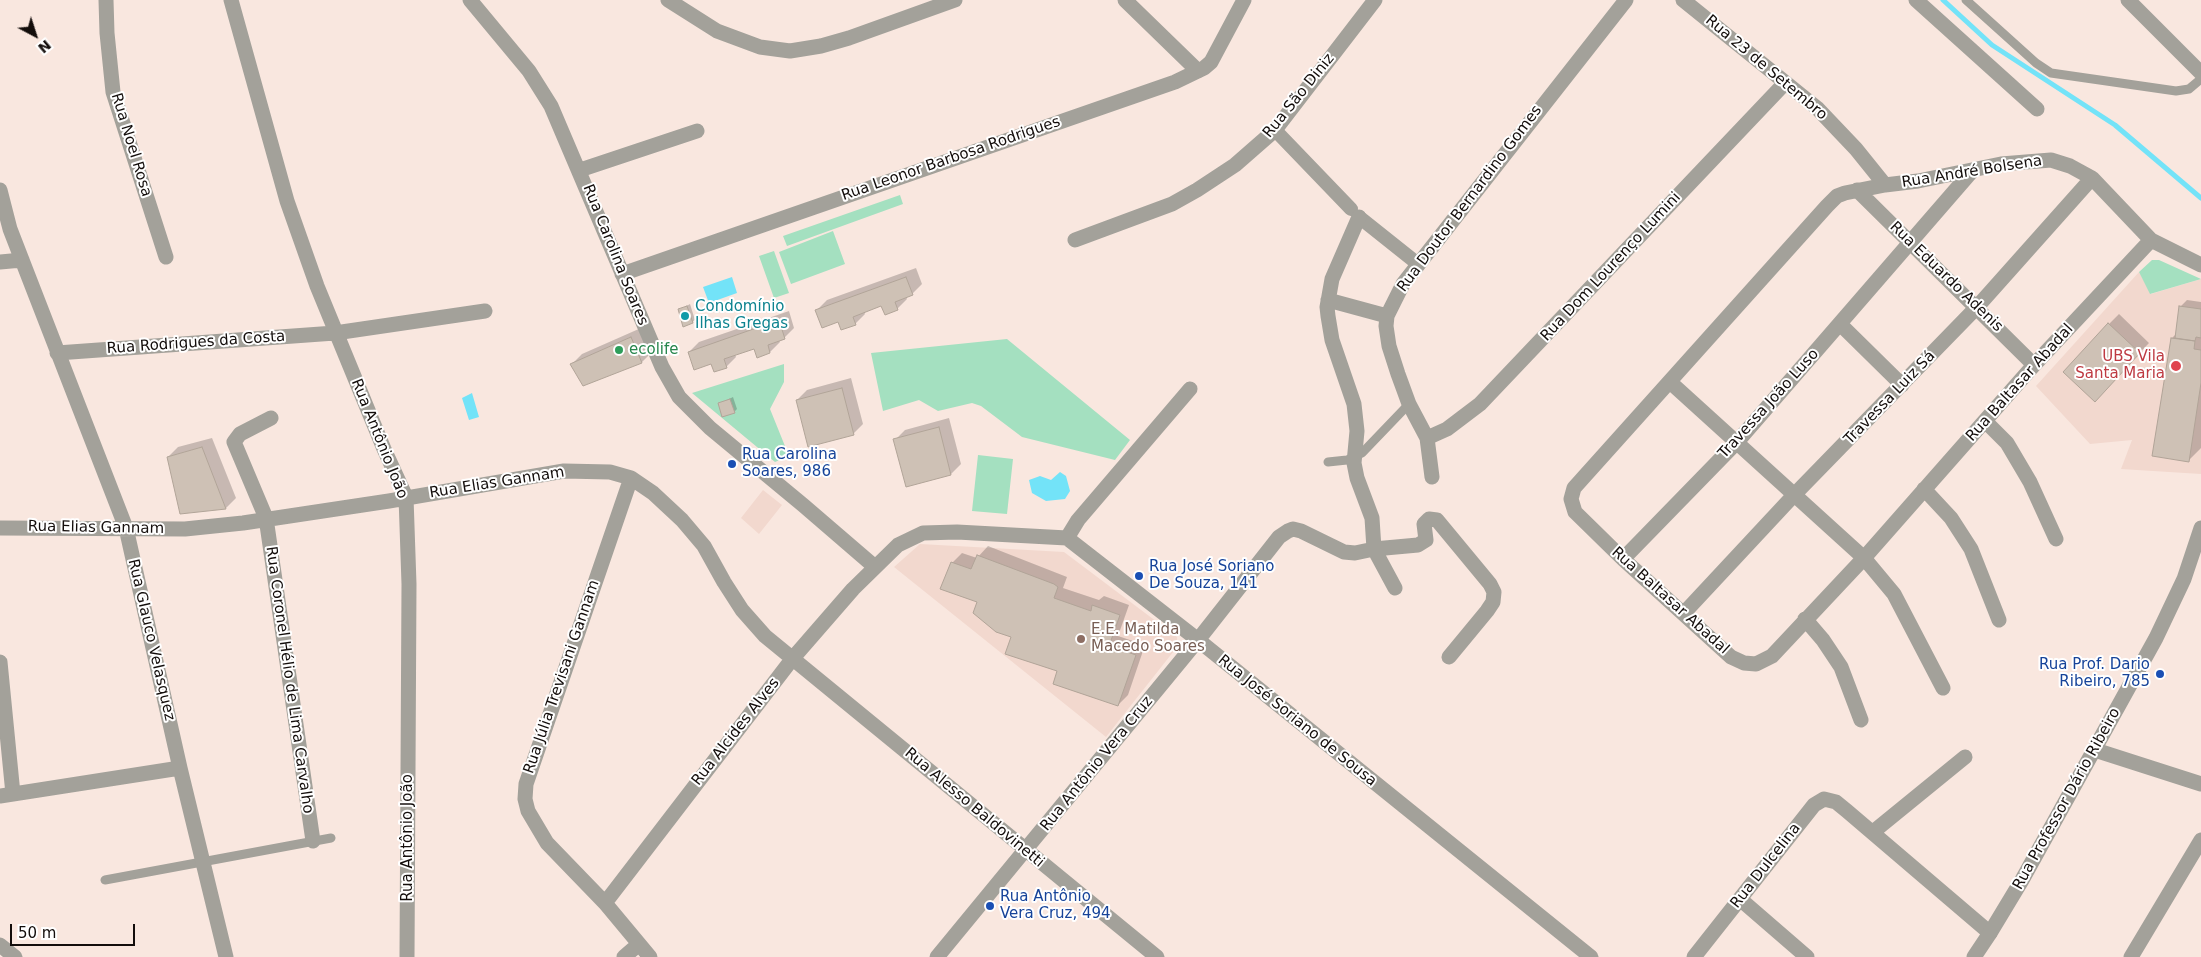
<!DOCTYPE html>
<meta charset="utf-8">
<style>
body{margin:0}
#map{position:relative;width:2201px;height:957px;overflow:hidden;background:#f9e7df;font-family:"DejaVu Sans",sans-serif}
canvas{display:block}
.north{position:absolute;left:10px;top:10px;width:50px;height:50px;-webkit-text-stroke:4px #fff;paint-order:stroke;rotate:140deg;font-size:14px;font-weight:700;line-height:20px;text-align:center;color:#130d0b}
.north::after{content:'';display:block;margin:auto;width:18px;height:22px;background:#130d0b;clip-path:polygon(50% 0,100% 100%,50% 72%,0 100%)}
.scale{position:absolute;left:10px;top:924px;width:125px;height:22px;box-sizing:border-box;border:2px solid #130d0b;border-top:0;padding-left:6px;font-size:15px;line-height:18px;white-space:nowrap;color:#130d0b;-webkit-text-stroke:4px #fff;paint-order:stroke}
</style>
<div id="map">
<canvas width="2201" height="957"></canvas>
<div class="north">N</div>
<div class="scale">50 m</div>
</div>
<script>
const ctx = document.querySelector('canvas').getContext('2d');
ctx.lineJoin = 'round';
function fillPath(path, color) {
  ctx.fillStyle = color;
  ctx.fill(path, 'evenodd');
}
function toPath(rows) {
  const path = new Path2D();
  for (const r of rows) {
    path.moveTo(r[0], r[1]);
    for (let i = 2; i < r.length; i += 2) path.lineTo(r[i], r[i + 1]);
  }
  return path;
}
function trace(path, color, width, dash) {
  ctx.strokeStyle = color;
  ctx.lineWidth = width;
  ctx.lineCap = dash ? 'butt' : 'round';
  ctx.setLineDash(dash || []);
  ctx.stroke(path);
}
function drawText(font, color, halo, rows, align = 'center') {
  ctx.font = font + ' "DejaVu Sans",sans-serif';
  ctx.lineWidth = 4;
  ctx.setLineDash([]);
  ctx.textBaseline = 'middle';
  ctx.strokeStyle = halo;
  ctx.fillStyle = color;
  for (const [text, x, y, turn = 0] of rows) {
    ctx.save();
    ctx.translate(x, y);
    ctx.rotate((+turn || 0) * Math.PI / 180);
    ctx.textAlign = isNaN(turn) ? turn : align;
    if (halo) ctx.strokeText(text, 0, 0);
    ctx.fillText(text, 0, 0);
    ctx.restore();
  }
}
const built = toPath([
 [2139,272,2151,294,2201,279,2201,474,2121,469,2132,440,2090,444,2036,386],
 [763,490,782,505,759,534,741,518],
 [920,544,1064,552,1177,637,1177,647,1106,737,894,567]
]);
const green = toPath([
 [900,195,903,204,787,246,783,236],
 [833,231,845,264,791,284,779,252],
 [774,251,789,293,774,298,759,256],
 [2152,260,2159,260,2201,279,2150,294,2139,272],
 [1007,339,1130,440,1115,460,1022,437,981,406,972,403,938,411,919,400,883,411,871,353],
 [784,364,784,382,770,409,789,456,775,462,692,393],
 [978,455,1013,459,1007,514,972,511]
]);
const water = toPath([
 [732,277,737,293,709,303,703,287],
 [472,393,479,417,469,420,462,398],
 [1060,472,1066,476,1070,491,1065,499,1046,501,1032,493,1029,480,1040,476,1051,480]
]);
const shadow = toPath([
 [916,268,922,284,912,294,906,296,907,299,897,309,882,305,864,311,865,314,855,324,839,320,817,310,827,300],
 [2187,300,2201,302,2201,448,2189,460,2172,338,2176,334,2180,307],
 [690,304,695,320,692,322,679,310],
 [789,311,794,328,784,338,779,340,780,342,770,352,758,356,755,347,735,354,736,357,726,367,689,352,699,342],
 [2119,314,2149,343,2104,390,2109,324],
 [641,328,652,352,642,362,584,384,572,364,582,354],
 [851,378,863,424,853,434,797,400,807,390],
 [733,397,737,409,734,412,719,404],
 [949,418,961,464,951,474,907,485,895,440,905,430],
 [212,438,236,498,226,508,181,512,168,457,178,447],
 [988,546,1067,577,1063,588,1099,600,1104,596,1129,605,1118,636,1145,645,1128,695,1118,705,1059,671,1012,636,979,602,952,563,962,553,977,558]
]);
const stream = toPath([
 [1943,0,1992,45,2115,125,2201,198]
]);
const building = toPath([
 [906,277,913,295,895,302,898,310,885,315,881,306,853,317,856,325,841,330,838,322,822,328,815,310,906,277],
 [687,306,693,323,683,327,678,309,687,306],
 [2179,306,2201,309,2201,338,2196,337,2195,341,2175,338,2179,306],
 [779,320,785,339,768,345,770,353,757,358,754,349,724,359,727,368,714,372,711,364,694,370,688,352,779,320],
 [2108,323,2140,353,2095,402,2063,372,2108,323],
 [631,337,642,363,583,386,570,364,631,337],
 [2171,338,2195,341,2194,349,2201,350,2201,383,2189,462,2152,456,2171,338],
 [842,388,854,435,808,447,796,400,842,388],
 [730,399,735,413,722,417,718,403,730,399],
 [939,427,951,475,906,487,893,439,939,427],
 [202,447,226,509,180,514,167,457,202,447],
 [977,555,1054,584,1058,587,1054,598,1091,611,1092,605,1120,615,1109,646,1136,655,1118,706,1053,684,1057,671,1005,654,1011,637,996,632,973,613,977,602,940,589,951,562,971,569,977,555]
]);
const service = toPath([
 [1966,0,2036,63,2051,73,2176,91,2189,89,2201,79],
 [1328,462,1347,460,1362,453,1409,404],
 [105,880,331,838]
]);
const pedestrian = toPath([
 [1275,130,1351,209],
 [1359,217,1418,264]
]);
const minor = toPath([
 [106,0,107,33,113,92,166,257],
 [231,0,287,201,317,286,384,449,406,497,409,584,407,957],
 [470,0,529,71,551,106,662,367,679,397,710,428,803,505,875,567],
 [668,0,717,31,760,47,790,51,821,46,849,38,955,0],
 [1125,0,1198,71],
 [1683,0,1817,108,1856,149,1885,185],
 [1916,0,2037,109],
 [2128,0,2201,73],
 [580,170,697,131],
 [0,190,10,229,22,260,126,528,180,768,226,957],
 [1857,190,2034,365],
 [1359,217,1332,279,1327,307,1328,316,1332,340,1354,404,1357,431,1354,463,1357,478,1372,518,1374,549,1395,588],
 [1075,240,1172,204,1197,190,1235,165,1275,130,1375,0],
 [2151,240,2034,365,1864,558,1772,656,1756,664,1744,663,1731,657,1623,559,1575,512,1571,499,1574,488,1827,206,1837,196,1845,193,1885,185,1918,181,2001,164,2051,160,2070,166,2092,178,2151,240,2201,265],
 [0,262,22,260],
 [622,274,1175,82,1204,68,1211,62,1244,0],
 [1328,300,1387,316],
 [1840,324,1902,385],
 [57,353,335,333,485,311],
 [1670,382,1864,558,1894,594,1943,688],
 [271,418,240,434,234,442,266,518,313,841],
 [1985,421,2007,443,2030,482,2056,539],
 [1427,438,1447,429,1480,404,1785,83],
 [1432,477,1427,438,1409,404,1398,374,1389,346,1386,326,1387,316,1403,284,1626,0],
 [631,478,526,784,525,799,528,811,547,843,605,903,650,957],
 [1924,489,1951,518,1971,549,1999,620],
 [0,528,185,529,243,523,389,501,564,471,610,472,631,478,653,493,682,520,704,546,724,582,742,610,765,636,1157,957],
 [1067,538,1078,520,1190,389],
 [1623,559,1737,442,1972,171],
 [1684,613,1794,495,1977,307,2092,178],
 [1805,619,1823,640,1841,667,1861,720],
 [0,662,13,794],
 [2095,750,2201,784],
 [0,796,180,768],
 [1873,832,1965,757],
 [1740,899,1807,957],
 [605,903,793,658,853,589,898,545,923,533,957,532,1067,538,1198,640,1591,957],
 [0,945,15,957],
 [624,957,639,944],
 [937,957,1198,640,1279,537,1288,531,1293,529,1301,531,1344,552,1355,553,1374,549,1418,545,1426,540,1424,524,1429,519,1437,520,1490,584,1494,592,1493,602,1487,611,1449,657],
 [1694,957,1814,805,1824,799,1836,802,1847,811,1990,933],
 [2131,957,2201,840]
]);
const tertiary = toPath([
 [1974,957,1990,933,2022,880,2156,638,2184,579,2201,528]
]);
const markers = [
 [685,316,5,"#0f9aa8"],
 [619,350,5,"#2e9e5b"],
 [2176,366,6,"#e0444e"],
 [732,464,5,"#1a4fb4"],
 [1139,576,5,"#1a4fb4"],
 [1081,639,5,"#8d6e63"],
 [2160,674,5,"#1a4fb4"],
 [990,906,5,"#1a4fb4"]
];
const streetNames = [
 ["Rua 23 de Setembro",1766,68,40],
 ["Rua São Diniz",1299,96,-51],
 ["Rua Noel Rosa",131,145,73],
 ["Rua Leonor Barbosa Rodrigues",951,159,-19],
 ["Rua André Bolsena",1972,172,-9],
 ["Rua Doutor Bernardino Gomes",1470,199,-53],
 ["Rua Carolina Soares",615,255,68],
 ["Rua Dom Lourenço Lumini",1611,267,-47],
 ["Rua Eduardo Adenis",1946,277,44],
 ["Rua Rodrigues da Costa",196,343,-4],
 ["Rua Baltasar Abadal",2020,383,-48],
 ["Travessa Luiz Sá",1890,398,-46],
 ["Travessa João Luso",1769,404,-48],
 ["Rua Antônio João",379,439,68],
 ["Rua Elias Gannam",497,483,-9],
 ["Rua Elias Gannam",96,528,1],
 ["Rua Baltasar Abadal",1670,601,42],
 ["Rua Glauco Velasquez",151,640,77],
 ["Rua Júlia Trevisani Gannam",562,677,-71],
 ["Rua Coronel Hélio de Lima Carvalho",289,680,82],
 ["Rua José Soriano de Sousa",1297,721,39],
 ["Rua Alcides Alves",736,732,-52],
 ["Rua Antônio Vera Cruz",1097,764,-51],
 ["Rua Professor Dário Ribeiro",2067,799,-61],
 ["Rua Alesso Baldovinetti",974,808,40],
 ["Rua Antônio João",408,838,-90],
 ["Rua Dulcelina",1766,866,-52]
];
const cultureNames = [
 ["Condomínio",695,307],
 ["Ilhas Gregas",695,324]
];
const leisureNames = [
 ["ecolife",629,350]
];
const healthNames = [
 ["UBS Vila",2165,357],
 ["Santa Maria",2165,374]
];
const transitNames = [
 ["Rua Carolina",742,455],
 ["Soares, 986",742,472],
 ["Rua José Soriano",1149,567],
 ["De Souza, 141",1149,584],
 ["Rua Prof. Dario",2150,665,"right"],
 ["Ribeiro, 785",2150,682,"right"],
 ["Rua Antônio",1000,897],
 ["Vera Cruz, 494",1000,914]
];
const educationNames = [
 ["E.E. Matilda",1091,630],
 ["Macedo Soares",1091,647]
];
fillPath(built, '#f2d8ce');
fillPath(green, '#a4e0c0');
fillPath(water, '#73e3f8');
fillPath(shadow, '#0003');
trace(stream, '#73e3f8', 5);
fillPath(building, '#cec1b5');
trace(building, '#b1a498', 1);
trace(service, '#a3a19a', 9);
trace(pedestrian, '#a3a19a', 14);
trace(minor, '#a3a19a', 15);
trace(tertiary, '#a3a19a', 15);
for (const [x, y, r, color] of markers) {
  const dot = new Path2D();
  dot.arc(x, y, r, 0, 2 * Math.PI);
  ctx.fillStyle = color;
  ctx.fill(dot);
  trace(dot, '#fff', 2);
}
drawText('15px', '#130d0b', '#fff', streetNames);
drawText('15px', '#0d838f', '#fff', cultureNames, 'left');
drawText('15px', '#27864d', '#fff', leisureNames, 'left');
drawText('15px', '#be3a42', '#fff', healthNames, 'right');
drawText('15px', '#164399', '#fff', transitNames, 'left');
drawText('15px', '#785e54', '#fff', educationNames, 'left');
</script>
